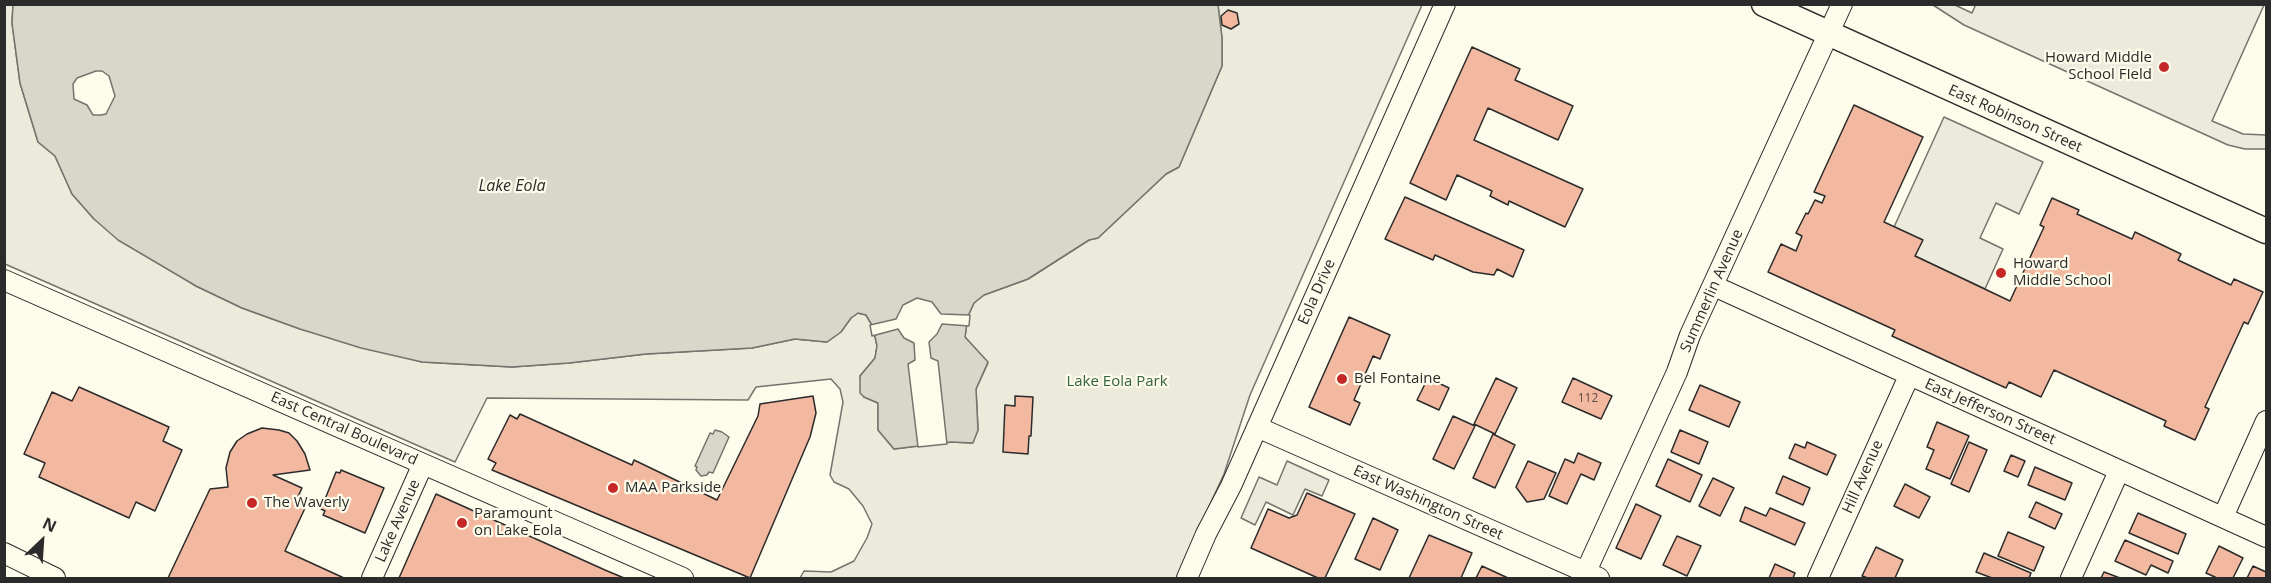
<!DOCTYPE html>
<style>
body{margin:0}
#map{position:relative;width:2271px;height:583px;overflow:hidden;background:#fdfbea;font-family:"Open Sans",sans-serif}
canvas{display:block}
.frame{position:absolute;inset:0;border:6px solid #2b2b2b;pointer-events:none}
.north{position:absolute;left:12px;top:511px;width:60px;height:60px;-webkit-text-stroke:4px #fdfbea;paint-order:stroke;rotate:25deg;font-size:16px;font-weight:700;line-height:24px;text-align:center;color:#2b2b2b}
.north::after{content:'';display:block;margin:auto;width:21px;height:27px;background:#2b2b2b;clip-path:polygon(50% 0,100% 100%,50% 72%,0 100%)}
</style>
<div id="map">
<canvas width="2271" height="583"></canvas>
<div class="frame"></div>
<div class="north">N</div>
</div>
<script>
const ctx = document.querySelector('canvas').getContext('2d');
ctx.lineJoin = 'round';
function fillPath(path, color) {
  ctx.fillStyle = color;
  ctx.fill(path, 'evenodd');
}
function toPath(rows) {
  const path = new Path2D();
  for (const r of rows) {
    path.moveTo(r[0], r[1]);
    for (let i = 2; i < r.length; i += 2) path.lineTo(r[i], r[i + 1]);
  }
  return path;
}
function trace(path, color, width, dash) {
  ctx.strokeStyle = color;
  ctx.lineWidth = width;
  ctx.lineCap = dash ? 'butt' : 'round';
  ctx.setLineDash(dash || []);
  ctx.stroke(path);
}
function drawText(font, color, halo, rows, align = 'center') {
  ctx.font = font + ' "Open Sans",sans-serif';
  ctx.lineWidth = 4.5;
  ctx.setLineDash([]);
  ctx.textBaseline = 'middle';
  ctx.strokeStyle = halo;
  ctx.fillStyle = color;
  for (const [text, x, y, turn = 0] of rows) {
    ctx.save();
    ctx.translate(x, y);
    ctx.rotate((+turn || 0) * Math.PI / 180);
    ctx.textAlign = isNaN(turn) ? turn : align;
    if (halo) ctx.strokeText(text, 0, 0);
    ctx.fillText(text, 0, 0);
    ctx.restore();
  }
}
const green = toPath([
 [13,4,12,23,20,83,38,142,55,156,72,194,94,219,196,286,242,308,300,329,422,362,512,367,569,363,646,354,752,348,795,339,827,342,841,332,851,318,858,313,866,315,873,327,877,346,875,358,860,376,864,397,878,403,878,430,894,449,951,442,972,443,978,430,976,389,988,363,965,337,968,316,974,303,984,295,1028,279,1089,240,1098,238,1166,174,1179,167,1222,66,1222,38,1218,5,1422,5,1250,395,1224,474,1176,578,800,578,804,571,831,572,854,561,867,538,872,524,863,506,849,489,834,482,830,475,843,402,840,389,831,379,756,387,748,400,487,398,455,462,5,264,4,5,13,4],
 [1976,4,2264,5,2212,121,2243,134,2266,135,2266,149,2245,149,2228,145,1964,25,1933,5,1955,5,1972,13,1976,4],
 [1944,117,2043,162,2019,214,1996,203,1980,238,2003,249,1985,289,1915,256,1922,240,1894,227,1944,117]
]);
const parking = toPath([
 [1287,461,1329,480,1322,496,1305,489,1293,515,1266,502,1255,525,1241,518,1259,477,1277,485,1287,461]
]);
const water = toPath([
 [13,5,1218,5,1222,38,1222,66,1179,167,1166,174,1098,238,1089,240,1028,279,984,295,974,303,968,316,965,337,988,362,976,389,978,430,973,443,951,442,894,449,878,430,878,403,864,397,860,393,860,376,875,358,877,346,873,327,866,315,858,313,851,318,841,332,827,342,795,339,752,348,646,354,569,363,512,367,422,362,361,348,300,329,242,308,196,286,118,240,94,219,72,194,55,156,38,142,20,83,12,23,13,5],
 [96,71,102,71,109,76,115,96,106,114,101,115,93,115,87,105,74,99,73,84,77,78,96,71],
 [715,430,722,432,729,437,713,473,709,472,707,475,701,476,696,470,697,467,695,466,710,433,713,434,715,430]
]);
const pier = toPath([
 [917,298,932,302,941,314,970,315,969,326,942,324,937,334,929,342,931,358,938,361,947,444,918,447,908,364,915,360,914,343,904,338,898,329,872,336,870,325,896,319,903,305,917,298]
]);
const building = toPath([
 [1228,10,1237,13,1239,24,1231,29,1222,25,1221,16,1228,10],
 [1472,47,1520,69,1515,80,1573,106,1558,140,1488,108,1474,140,1583,189,1565,227,1509,201,1508,205,1490,196,1492,191,1457,175,1446,200,1410,183,1472,47],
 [1854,105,1923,137,1884,222,1923,240,1915,256,2010,301,2044,227,2040,225,2052,198,2079,210,2077,214,2132,239,2135,232,2181,254,2178,260,2231,285,2234,279,2263,292,2248,324,2244,322,2205,407,2209,409,2195,440,2164,426,2166,421,2054,370,2041,397,2009,382,2006,388,1892,336,1895,330,1768,272,1781,244,1796,251,1802,236,1796,233,1806,213,1808,214,1815,200,1822,203,1825,196,1814,192,1854,105],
 [1405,197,1524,250,1513,277,1497,269,1494,275,1473,272,1435,255,1433,260,1385,239,1405,197],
 [1349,317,1390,335,1380,359,1373,356,1354,400,1360,403,1350,425,1309,407,1349,317],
 [1428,378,1449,388,1439,410,1417,400,1428,378],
 [1496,378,1517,388,1495,434,1474,424,1496,378],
 [1573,378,1612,396,1601,419,1562,402,1573,378],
 [1700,385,1740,402,1729,427,1689,410,1700,385],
 [79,387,169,427,163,441,182,450,155,511,136,502,129,518,39,477,45,463,24,454,52,392,72,401,79,387],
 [813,396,816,413,810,437,750,578,492,470,496,463,488,459,510,415,517,419,520,414,632,465,634,460,717,500,758,416,760,404,813,396],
 [1015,396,1033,397,1031,436,1029,436,1028,454,1003,452,1005,405,1015,406,1015,396],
 [1453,416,1475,426,1454,469,1433,459,1453,416],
 [1937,422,1969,436,1950,479,1926,469,1934,450,1927,447,1937,422],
 [262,428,279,430,289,433,297,441,305,454,310,470,273,475,302,488,296,501,306,506,285,551,344,578,168,578,210,489,228,487,226,468,230,452,237,441,247,434,262,428],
 [1680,430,1708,442,1699,464,1671,452,1680,430],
 [1493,434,1515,445,1495,488,1473,478,1493,434],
 [1807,442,1836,455,1827,475,1789,458,1795,444,1805,448,1807,442],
 [1969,442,1987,450,1969,492,1951,484,1969,442],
 [1578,453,1601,463,1594,480,1581,474,1567,504,1549,496,1565,459,1574,463,1578,453],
 [2011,455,2025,461,2018,477,2004,471,2011,455],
 [1668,459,1702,475,1690,502,1656,486,1668,459],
 [1528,461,1556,473,1544,499,1527,502,1516,487,1528,461],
 [2035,467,2072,483,2065,500,2028,485,2035,467],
 [341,470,384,488,365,533,323,515,325,511,321,509,336,472,340,473,341,470],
 [1783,476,1810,488,1803,505,1776,493,1783,476],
 [1713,478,1734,488,1720,516,1699,506,1713,478],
 [1905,484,1930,497,1919,518,1894,506,1905,484],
 [1307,493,1355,514,1325,578,1318,578,1251,548,1268,509,1289,518,1297,515,1307,493],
 [436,494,605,570,624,578,399,578,436,494],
 [2036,502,2062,514,2055,529,2029,517,2036,502],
 [1636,504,1661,516,1641,559,1616,548,1636,504],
 [1745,507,1766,516,1770,508,1805,523,1795,545,1740,521,1745,507],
 [2138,513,2186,534,2178,554,2129,533,2138,513],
 [1373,518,1398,530,1380,570,1355,559,1373,518],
 [2008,532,2044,547,2034,571,1998,556,2008,532],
 [1429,535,1472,553,1461,578,1409,578,1429,535],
 [1677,536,1701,546,1687,576,1663,565,1677,536],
 [2125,540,2173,561,2168,573,2151,565,2146,575,2115,561,2125,540],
 [2219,546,2243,558,2233,578,2217,578,2206,573,2219,546],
 [1876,547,1903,560,1895,578,1868,578,1862,576,1876,547],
 [1984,553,2031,573,2029,578,1992,578,1976,572,1984,553],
 [1775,564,1795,573,1793,578,1769,578,1775,564],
 [1482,566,1508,578,1476,578,1482,566],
 [2253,566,2266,572,2266,578,2247,578,2253,566],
 [2104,572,2120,578,2101,578,2104,572]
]);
const minor = toPath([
 [4,280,683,578],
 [1714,286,2266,537],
 [1257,427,1599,578],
 [2223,517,2266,421],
 [4,553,55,578],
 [372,578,423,464],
 [1187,578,1206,534,1231,486,1445,4],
 [1583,578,1677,372,1690,335,1842,4],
 [1818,578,1909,376],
 [2071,578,2119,471]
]);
const major = toPath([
 [1764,4,2266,231]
]);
const markers = [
 [2164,67,6,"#c62828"],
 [2001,273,6,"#c62828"],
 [1342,379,6,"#c62828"],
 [613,488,6,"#c62828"],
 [252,503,6,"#c62828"],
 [462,523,6,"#c62828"]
];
const numberNames = [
 ["112",1588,399]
];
const poiNames = [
 ["Howard Middle",2152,58,"right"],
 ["School FIeld",2152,75,"right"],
 ["Howard",2013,264],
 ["Middle School",2013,281],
 ["Bel Fontaine",1354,379],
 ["MAA Parkside",625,488],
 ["The Waverly",264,503],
 ["Paramount",474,514],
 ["on Lake Eola",474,531]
];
const streetNames = [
 ["East Robinson Street",2015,119,24],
 ["Summerlin Avenue",1712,291,-66],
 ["Eola Drive",1317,292,-66],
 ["East Jefferson Street",1990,412,24],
 ["East Central Boulevard",344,429,24],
 ["Hill Avenue",1863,477,-66],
 ["East Washington Street",1428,503,24],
 ["Lake Avenue",398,521,-66]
];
const parkNames = [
 ["Lake Eola Park",1117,382]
];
const waterNames = [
 ["Lake Eola",512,186]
];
fillPath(green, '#ecebdb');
trace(green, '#74746e', 1.5);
fillPath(parking, '#eceadb');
trace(parking, '#74746e', 1.5);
fillPath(water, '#d8d7c9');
trace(water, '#74746e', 1.5);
fillPath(pier, '#fdfbea');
trace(pier, '#74746e', 1.5);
fillPath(building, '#f2b8a0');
trace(building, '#2b2b2b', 1.5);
trace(minor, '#2b2b2b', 22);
trace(major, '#2b2b2b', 27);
trace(minor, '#fdfbea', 20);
trace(major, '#fdfbea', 24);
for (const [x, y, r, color] of markers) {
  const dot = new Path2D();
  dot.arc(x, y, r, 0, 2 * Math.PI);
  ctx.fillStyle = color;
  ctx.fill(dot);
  trace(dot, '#fdfbea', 2);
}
drawText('12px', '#5d4e48', null, numberNames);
drawText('15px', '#2b2b2b', '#fdfbea', poiNames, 'left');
drawText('15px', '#2b2b2b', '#fdfbea', streetNames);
drawText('15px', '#34623c', '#fdfbea', parkNames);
drawText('italic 16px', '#2b2b2b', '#fdfbea', waterNames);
</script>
